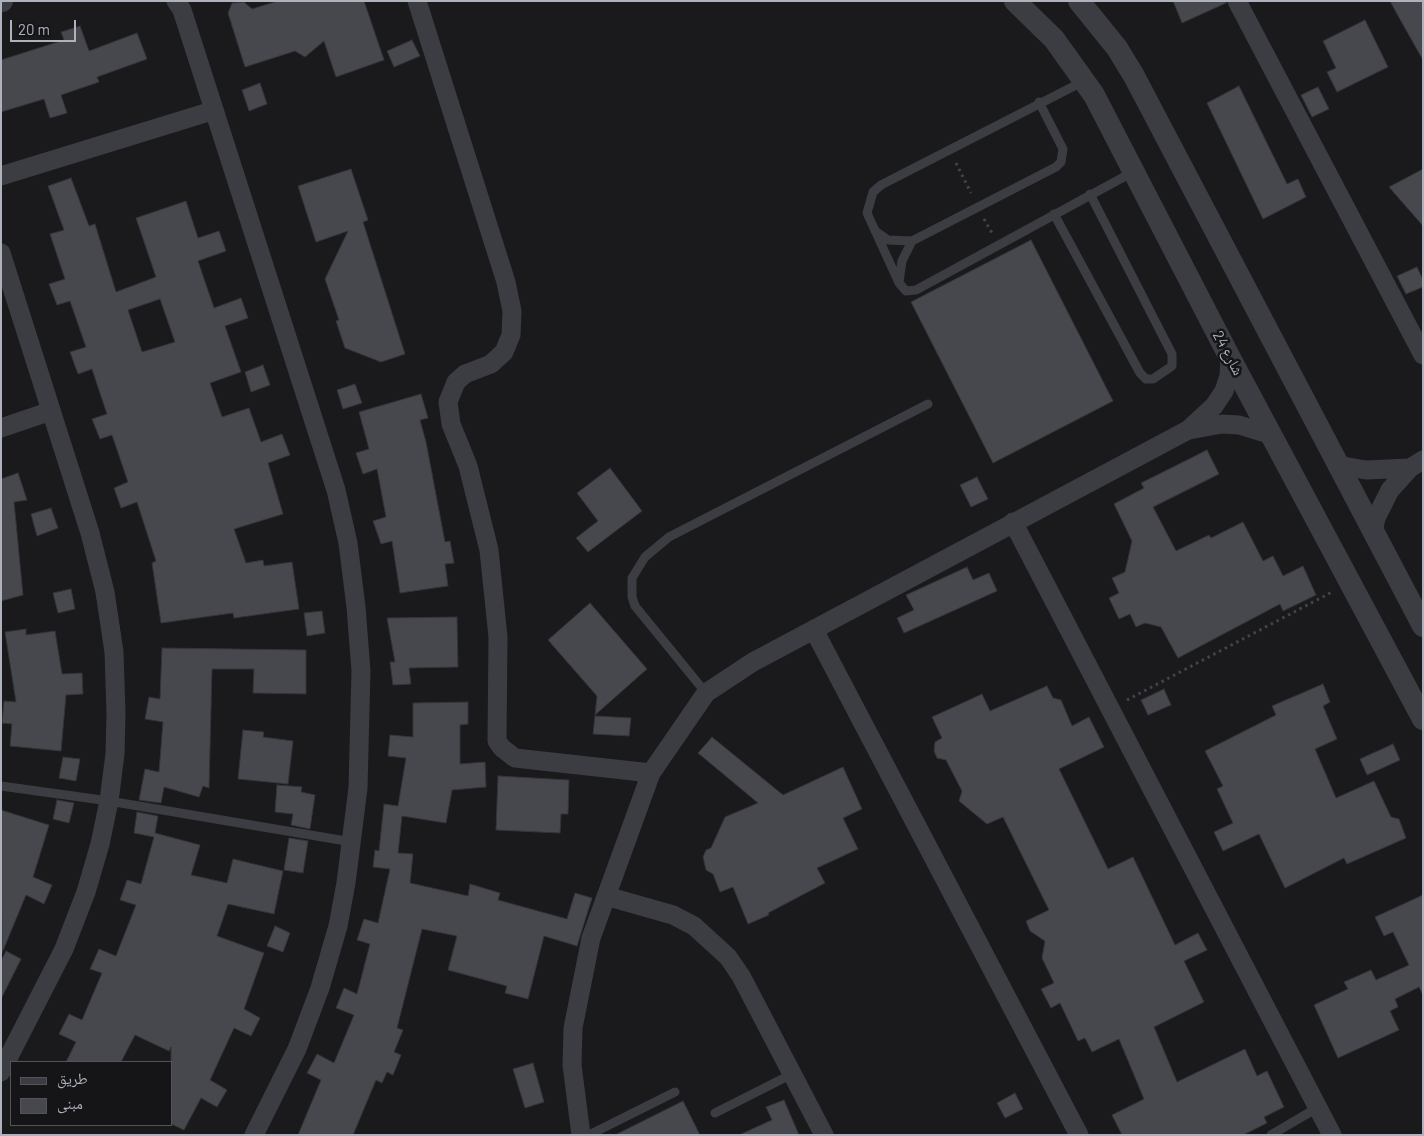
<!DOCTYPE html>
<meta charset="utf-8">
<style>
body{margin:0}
#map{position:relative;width:1424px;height:1136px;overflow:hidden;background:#1a1a1d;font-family:Barlow,"Noto Naskh Arabic",sans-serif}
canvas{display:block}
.frame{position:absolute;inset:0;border:2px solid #adb2bc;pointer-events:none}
.legend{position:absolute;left:10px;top:1061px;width:162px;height:65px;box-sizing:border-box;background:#151518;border:1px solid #52545a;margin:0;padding:6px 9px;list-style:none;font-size:15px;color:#adb2bc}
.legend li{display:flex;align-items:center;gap:10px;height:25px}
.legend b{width:25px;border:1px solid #52545a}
.scale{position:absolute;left:10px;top:20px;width:66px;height:22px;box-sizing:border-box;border:2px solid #adb2bc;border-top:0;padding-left:6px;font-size:15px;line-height:18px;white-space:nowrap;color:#adb2bc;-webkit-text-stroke:4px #151518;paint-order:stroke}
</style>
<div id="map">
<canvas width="1424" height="1136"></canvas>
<div class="frame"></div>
<ul class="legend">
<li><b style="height:6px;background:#3b3d42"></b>طريق</li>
<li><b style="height:14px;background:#47484d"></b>مبنى</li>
</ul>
<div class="scale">20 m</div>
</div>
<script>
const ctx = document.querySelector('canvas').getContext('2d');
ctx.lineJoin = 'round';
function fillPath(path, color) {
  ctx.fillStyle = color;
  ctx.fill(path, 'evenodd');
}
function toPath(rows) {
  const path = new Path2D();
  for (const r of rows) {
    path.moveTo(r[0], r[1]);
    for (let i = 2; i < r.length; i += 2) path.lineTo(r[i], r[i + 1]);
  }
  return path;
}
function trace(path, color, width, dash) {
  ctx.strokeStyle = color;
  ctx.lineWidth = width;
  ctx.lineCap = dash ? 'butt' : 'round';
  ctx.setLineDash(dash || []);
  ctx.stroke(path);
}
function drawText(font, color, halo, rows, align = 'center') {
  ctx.font = font + ' Barlow,"Noto Naskh Arabic",sans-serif';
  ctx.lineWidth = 5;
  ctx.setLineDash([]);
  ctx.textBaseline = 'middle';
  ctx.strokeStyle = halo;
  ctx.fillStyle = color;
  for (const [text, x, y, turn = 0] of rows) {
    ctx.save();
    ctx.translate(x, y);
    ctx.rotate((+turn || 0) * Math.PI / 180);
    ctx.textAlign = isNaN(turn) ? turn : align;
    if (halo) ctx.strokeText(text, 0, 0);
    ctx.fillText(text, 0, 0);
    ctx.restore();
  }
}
const building = toPath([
 [278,1,364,1,384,60,336,77,324,41,305,57,295,51,245,67,228,13,232,3,244,2,252,9,278,1],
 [1173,1,1226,1,1226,3,1182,23,1173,1],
 [1390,1,1423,1,1423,60,1397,14,1390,1],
 [1365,20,1388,67,1337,92,1327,72,1336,68,1323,41,1365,20],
 [80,26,89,51,137,33,147,59,97,77,99,82,61,95,67,113,50,118,44,99,1,112,1,60,64,40,61,32,80,26],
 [412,40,420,56,394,67,387,51,412,40],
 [260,83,267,104,249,111,242,90,260,83],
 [1239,86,1287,184,1298,179,1306,197,1263,219,1207,103,1239,86],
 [1318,87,1329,109,1312,117,1301,95,1318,87],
 [351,169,368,220,363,222,405,354,381,362,345,348,336,321,339,320,325,279,348,231,316,242,298,186,351,169],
 [1423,169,1423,226,1389,187,1423,169],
 [71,178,89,226,95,224,116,292,156,277,136,218,186,201,198,238,219,231,226,251,198,261,214,308,241,298,248,318,225,326,241,372,210,383,222,417,249,408,261,442,282,434,290,455,268,463,283,514,234,529,246,563,263,560,264,566,292,562,299,609,234,618,233,613,161,623,152,563,156,561,137,502,121,508,114,488,128,482,112,435,100,439,92,419,107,414,92,369,78,374,70,352,86,347,70,301,57,305,49,284,65,279,50,234,64,230,48,186,71,178],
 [160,299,175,342,142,352,128,310,160,299],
 [1031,240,1113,401,993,463,911,302,1031,240],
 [1417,267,1423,280,1423,287,1406,294,1397,276,1417,267],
 [263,365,270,385,251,392,245,372,263,365],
 [355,384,362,403,343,409,337,390,355,384],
 [421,394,428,418,420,420,426,442,445,542,450,541,454,563,445,564,448,586,400,593,392,541,381,544,373,521,386,517,377,469,363,474,356,453,369,449,359,412,421,394],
 [1207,450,1219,474,1153,507,1176,551,1209,535,1211,538,1243,522,1263,561,1273,556,1283,576,1303,566,1316,595,1283,611,1280,604,1178,658,1161,627,1145,623,1136,627,1130,614,1119,619,1109,598,1119,593,1112,578,1125,572,1132,541,1114,504,1144,488,1141,483,1207,450],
 [610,468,642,511,588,552,576,538,598,521,577,493,610,468],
 [18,473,27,500,14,502,23,595,1,601,1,479,18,473],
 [977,477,988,499,971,507,960,485,977,477],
 [51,508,58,528,37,536,31,514,51,508],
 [967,567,973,580,989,573,997,591,904,633,897,618,914,610,906,595,967,567],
 [71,589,75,609,58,613,53,593,71,589],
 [590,603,647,669,595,715,597,696,548,640,590,603],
 [322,611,325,633,307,636,304,613,322,611],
 [457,617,458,667,409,668,411,684,393,685,390,662,395,662,387,618,457,617],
 [26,629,26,635,55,631,62,674,82,673,83,694,66,695,61,751,10,746,12,724,2,723,4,701,16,702,5,632,26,629],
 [162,648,306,650,306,694,253,693,254,669,212,669,209,788,203,786,199,797,164,787,161,803,139,800,145,769,159,772,163,722,145,719,149,697,160,699,162,648],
 [1323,684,1330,702,1323,706,1337,739,1315,749,1336,798,1374,781,1391,817,1399,819,1406,838,1347,864,1344,858,1285,888,1259,834,1223,851,1214,832,1233,823,1217,789,1223,786,1205,751,1276,715,1272,706,1323,684],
 [1047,686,1053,698,1061,700,1072,726,1089,717,1104,747,1059,769,1108,869,1133,857,1175,945,1198,933,1207,950,1184,961,1204,1002,1154,1027,1177,1082,1245,1049,1257,1076,1267,1071,1284,1107,1264,1117,1267,1123,1243,1135,1122,1135,1112,1115,1144,1099,1119,1039,1092,1052,1085,1038,1078,1041,1060,1003,1051,1008,1041,989,1054,983,1042,958,1045,941,1030,931,1026,921,1049,910,1003,817,987,824,959,801,962,791,946,760,937,758,934,751,935,742,942,738,932,717,982,694,990,711,1047,686],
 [1164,689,1171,705,1148,715,1141,700,1164,689],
 [468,702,468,724,460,725,460,764,485,762,486,787,452,790,446,823,402,816,398,853,413,854,410,883,468,896,470,884,500,893,498,900,567,919,575,893,592,898,577,946,544,936,528,999,505,993,507,986,448,970,457,936,422,929,397,1028,403,1030,394,1052,401,1055,393,1075,387,1072,382,1083,376,1080,353,1135,298,1135,321,1080,307,1073,317,1054,334,1063,354,1015,336,1008,344,988,357,994,370,944,357,940,364,919,378,923,390,869,373,867,375,850,379,851,384,804,398,806,406,758,388,756,390,735,413,737,413,703,468,702],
 [595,716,631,718,629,736,593,734,595,716],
 [243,730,264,732,263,737,293,741,288,784,238,779,243,730],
 [712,737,783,795,843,767,862,809,843,818,858,849,817,868,825,883,768,913,769,915,748,924,733,887,720,892,713,874,706,870,703,857,706,850,711,848,725,817,758,803,698,753,712,737],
 [1393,744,1400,760,1367,775,1360,759,1393,744],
 [63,757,80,759,76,781,59,778,63,757],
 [498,776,569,780,568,814,561,814,560,833,496,830,498,776],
 [277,785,302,787,301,792,315,795,310,829,291,825,293,814,275,812,277,785],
 [57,800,74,803,69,823,53,819,57,800],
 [1,810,49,825,33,877,52,885,44,904,26,895,2,953,1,810],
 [137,812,158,816,155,833,200,845,191,875,227,883,233,859,283,871,274,914,228,904,217,936,264,953,244,1009,260,1018,251,1036,234,1028,210,1080,227,1090,217,1107,201,1098,184,1130,171,1124,171,1047,169,1051,135,1035,121,1062,66,1062,76,1042,59,1034,69,1014,82,1020,102,973,90,969,99,949,116,956,136,905,120,900,127,880,141,884,154,837,134,833,137,812],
 [289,838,308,841,303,873,284,870,289,838],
 [1423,895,1423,995,1419,987,1395,999,1398,1007,1390,1011,1399,1030,1338,1058,1314,1005,1348,989,1344,982,1371,970,1376,980,1409,965,1393,932,1384,936,1375,917,1423,895],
 [275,926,290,933,283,952,267,946,275,926],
 [6,951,21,959,1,999,1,961,6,951],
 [533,1063,544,1102,525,1108,513,1069,533,1063],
 [1015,1093,1023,1109,1005,1118,997,1103,1015,1093],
 [784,1100,799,1135,739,1135,772,1120,766,1107,784,1100],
 [683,1101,700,1135,615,1135,683,1101]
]);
const path = toPath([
 [956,163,971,193],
 [984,219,992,233],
 [1127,700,1332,592]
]);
const service = toPath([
 [1084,81,881,185,873,192,867,213,899,283,906,291,916,290,1133,172],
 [1054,214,1140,373,1146,379,1153,379,1172,366,1172,354,1090,194],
 [875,231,888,240,912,241,1056,167,1061,162,1063,149,1039,102],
 [899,282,902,261,912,241],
 [706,693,635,606,632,597,632,578,645,557,669,537,928,404],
 [1,786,109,801,352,842],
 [715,1113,792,1074],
 [589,1135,675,1092],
 [1271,1135,1317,1108]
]);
const minor = toPath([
 [176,1,182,10,336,490,348,543,356,607,361,671,358,788,346,883,338,926,320,988,297,1049,254,1135],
 [417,1,506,282,512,311,511,335,504,352,491,364,465,374,456,382,448,402,451,424,468,466,489,550,498,637,497,741,502,748,515,758,651,773],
 [1237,1,1423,355],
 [1,176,212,111],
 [1,253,90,533,105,592,114,652,116,713,115,754,109,801,100,844,86,892,64,949,1,1072],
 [1,428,51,411],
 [1189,430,1222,424,1239,425,1272,435],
 [1337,465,1366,470,1410,468],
 [1013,522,1332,1135],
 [1373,532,1376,518,1390,490,1410,468,1423,460],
 [814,630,1079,1135],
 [606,896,673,915,694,926,728,957,741,976,824,1135],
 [581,1135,572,1065,573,1028,591,938,651,773,706,693,753,662,1188,430,1214,406,1224,391,1229,376,1230,358]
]);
const tertiary = toPath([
 [1,1,2,1],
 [1015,1,1054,39,1094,95,1230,358,1423,719],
 [1079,1,1117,48,1134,76,1423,626]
]);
const streetNames = [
 ["شارع 24",1228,353,62]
];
fillPath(building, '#47484d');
trace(building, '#343439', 1);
trace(path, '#414449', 3, [2.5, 4]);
trace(service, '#3b3d42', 9);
trace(minor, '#3b3d42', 19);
trace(tertiary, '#3b3d42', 22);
drawText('15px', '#adb2bc', '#151518', streetNames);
</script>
